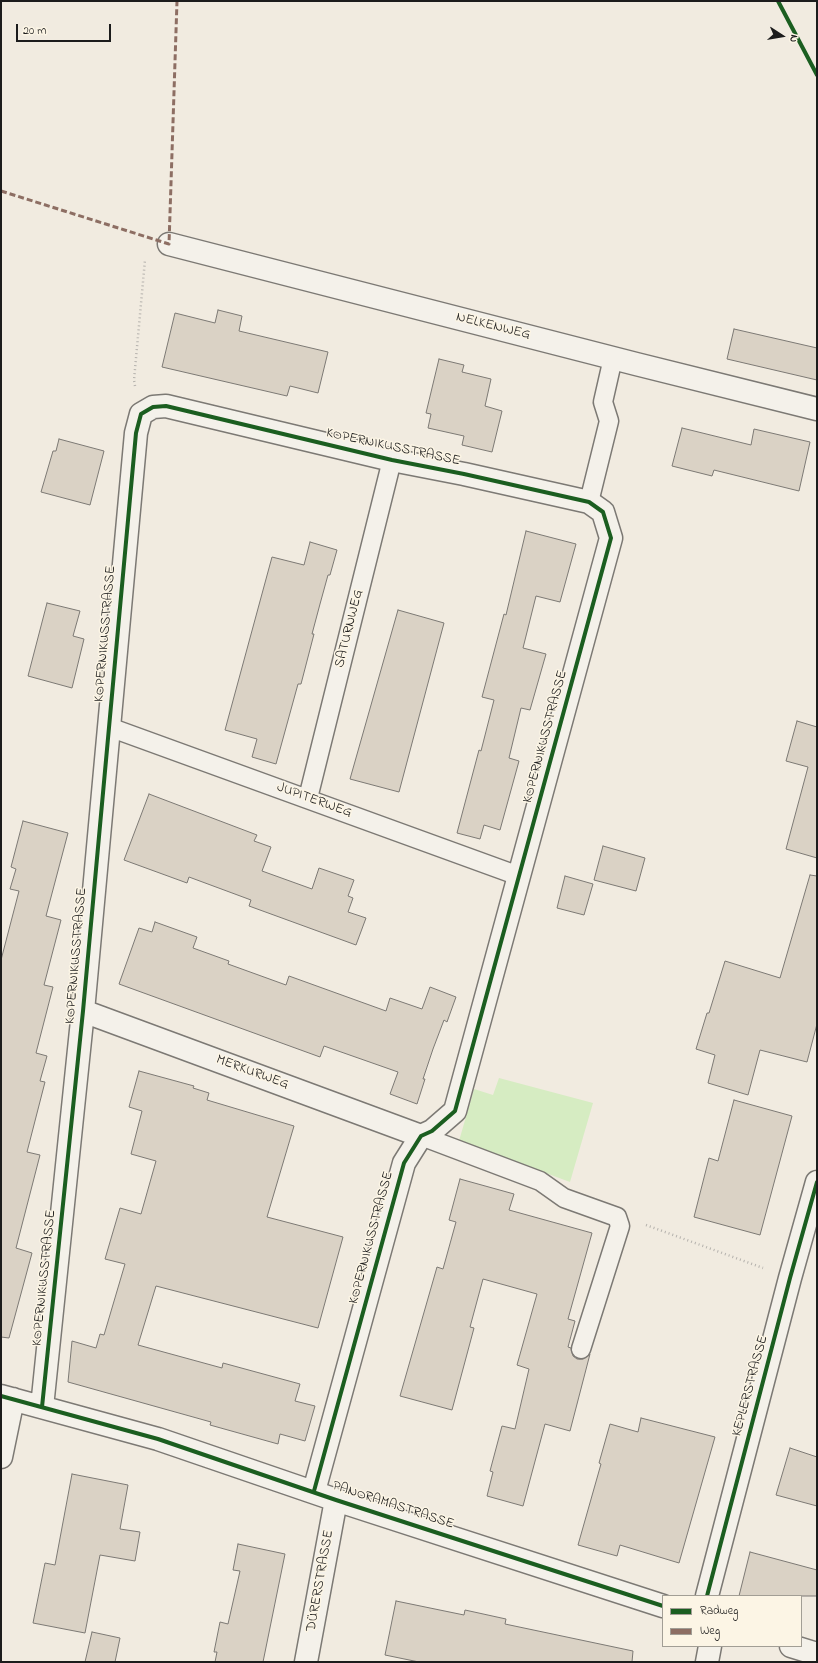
<!DOCTYPE html>
<meta charset="utf-8">
<style>
body{margin:0}
#map{position:relative;width:818px;height:1663px;overflow:hidden;background:#f1ebe0;font-family:"Indie Flower",sans-serif}
canvas{display:block}
.frame{position:absolute;inset:0;border:2px solid #1c1c1c;pointer-events:none}
.legend{position:absolute;left:662px;top:1595px;width:140px;height:52px;box-sizing:border-box;background:#fcf5e5;border:1px solid #a29e95;margin:0;padding:5px 7px;list-style:none;font-size:12px;color:#1c1c1c}
.legend li{display:flex;align-items:center;gap:8px;height:20px}
.legend b{width:20px;border:1px solid #a29e95}
.north{position:absolute;left:762px;top:16px;width:40px;height:40px;-webkit-text-stroke:3px #fcf5e5;paint-order:stroke;rotate:102deg;font-size:11px;font-weight:700;line-height:16px;text-align:center;color:#1c1c1c}
.north::after{content:'';display:block;margin:auto;width:14px;height:18px;background:#1c1c1c;clip-path:polygon(50% 0,100% 100%,50% 72%,0 100%)}
.scale{position:absolute;left:16px;top:24px;width:95px;height:18px;box-sizing:border-box;border:2px solid #1c1c1c;border-top:0;padding-left:5px;font-size:12px;line-height:14px;white-space:nowrap;color:#1c1c1c;-webkit-text-stroke:3px #fcf5e5;paint-order:stroke}
</style>
<div id="map">
<canvas width="818" height="1663"></canvas>
<div class="frame"></div>
<ul class="legend">
<li><b style="height:5px;background:#1b5e20"></b>Radweg</li>
<li><b style="height:5px;background:#8d6e63"></b>Weg</li>
</ul>
<div class="north">N</div>
<div class="scale">20 m</div>
</div>
<script>
const ctx = document.querySelector('canvas').getContext('2d');
ctx.lineJoin = 'round';
function fillPath(path, color) {
  ctx.fillStyle = color;
  ctx.fill(path, 'evenodd');
}
function toPath(rows) {
  const path = new Path2D();
  for (const r of rows) {
    path.moveTo(r[0], r[1]);
    for (let i = 2; i < r.length; i += 2) path.lineTo(r[i], r[i + 1]);
  }
  return path;
}
function trace(path, color, width, dash) {
  ctx.strokeStyle = color;
  ctx.lineWidth = width;
  ctx.lineCap = dash ? 'butt' : 'round';
  ctx.setLineDash(dash || []);
  ctx.stroke(path);
}
function drawText(font, color, halo, rows, align = 'center') {
  ctx.font = font + ' "Indie Flower",sans-serif';
  ctx.lineWidth = 3;
  ctx.setLineDash([]);
  ctx.textBaseline = 'middle';
  ctx.strokeStyle = halo;
  ctx.fillStyle = color;
  for (const [text, x, y, turn = 0] of rows) {
    ctx.save();
    ctx.translate(x, y);
    ctx.rotate((+turn || 0) * Math.PI / 180);
    ctx.textAlign = isNaN(turn) ? turn : align;
    if (halo) ctx.strokeText(text, 0, 0);
    ctx.fillText(text, 0, 0);
    ctx.restore();
  }
}
const green = toPath([
 [499,1078,593,1103,570,1182,459,1141,474,1089,493,1095]
]);
const building = toPath([
 [218,310,242,316,239,331,328,352,318,393,290,386,287,396,162,367,175,313,215,323,218,310],
 [734,329,817,348,817,380,727,359,734,329],
 [439,359,464,365,462,372,491,379,485,406,502,411,492,452,462,445,464,436,428,428,431,414,426,413,439,359],
 [682,428,751,445,754,429,810,442,799,491,714,470,712,476,672,466,682,428],
 [59,439,104,451,90,505,41,492,53,451,56,451,59,439],
 [526,531,576,544,560,602,536,596,523,648,546,654,530,710,521,708,509,758,519,761,500,830,484,825,480,839,457,833,479,750,481,751,494,700,482,697,504,614,506,615,526,531],
 [310,542,337,550,330,575,328,575,320,604,312,634,314,634,301,684,298,684,276,764,252,757,257,739,225,730,272,557,304,565,310,542],
 [47,603,80,611,73,636,84,639,72,688,28,676,47,603],
 [398,610,444,623,399,792,350,779,398,610],
 [797,721,817,727,817,858,786,849,808,767,786,761,797,721],
 [149,794,257,835,254,841,271,847,262,871,312,889,319,868,354,880,348,896,353,898,348,912,366,918,356,945,249,906,251,900,189,877,187,883,124,860,149,794],
 [23,821,68,833,46,916,61,920,44,985,53,987,36,1053,47,1056,40,1081,45,1082,27,1152,40,1155,16,1248,32,1253,9,1338,1,1337,1,960,19,891,10,889,16,869,11,867,23,821],
 [603,846,645,858,636,891,594,880,603,846],
 [810,875,817,876,817,1024,807,1062,760,1050,748,1095,708,1083,715,1055,696,1049,707,1013,709,1013,725,961,780,978,810,875],
 [565,876,593,884,584,915,557,908,565,876],
 [155,922,197,937,193,948,229,961,228,964,286,985,289,976,386,1011,390,998,422,1009,430,987,456,997,447,1022,444,1020,433,1049,423,1079,425,1079,417,1104,390,1094,398,1072,324,1046,320,1057,119,984,139,928,152,932,155,922],
 [139,1071,194,1086,193,1088,209,1093,207,1100,294,1126,267,1217,343,1237,318,1328,156,1286,138,1345,222,1368,223,1363,300,1384,295,1401,315,1406,305,1441,280,1434,278,1444,210,1425,211,1422,68,1382,72,1341,96,1348,100,1334,104,1335,125,1264,105,1259,120,1208,141,1214,156,1161,131,1154,142,1111,129,1107,139,1071],
 [734,1100,792,1116,760,1235,694,1217,709,1158,718,1161,734,1100],
 [460,1179,514,1194,509,1210,592,1233,568,1319,575,1321,568,1347,571,1348,573,1356,577,1359,583,1359,590,1354,570,1431,545,1424,523,1506,487,1496,493,1472,490,1471,502,1426,515,1429,529,1369,517,1365,537,1294,483,1279,470,1327,474,1328,452,1410,400,1396,437,1267,443,1269,456,1222,449,1220,460,1179],
 [641,1418,715,1437,679,1563,620,1545,617,1556,578,1545,601,1464,599,1463,610,1424,638,1432,641,1418],
 [790,1448,817,1457,817,1506,776,1495,790,1448],
 [72,1474,128,1485,120,1529,140,1532,135,1561,100,1555,85,1633,33,1623,45,1563,55,1565,72,1474],
 [238,1544,285,1554,263,1662,215,1662,217,1652,214,1652,220,1622,228,1624,240,1571,233,1570,238,1544],
 [750,1552,817,1570,817,1596,739,1596,750,1552],
 [396,1601,464,1615,465,1610,506,1619,505,1624,633,1651,632,1662,419,1662,385,1655,396,1601],
 [92,1632,120,1638,115,1662,85,1662,92,1632]
]);
const path = toPath([
 [135,386,134,380,145,260],
 [646,1225,763,1268]
]);
const service = toPath([
 [589,502,609,421,603,402,613,358],
 [109,727,519,876],
 [308,798,392,460],
 [421,1136,540,1181,564,1198,617,1217,620,1226,581,1349]
]);
const minor = toPath([
 [169,244,636,364,817,409],
 [83,1011,421,1136],
 [1,1396,158,1439,336,1500,663,1606],
 [42,1407,83,1011,136,433,141,414,153,407,166,406,392,460,464,474,589,502,603,512,611,538,455,1111,432,1131,421,1136,404,1163,314,1491],
 [1,1457,13,1399],
 [707,1596,790,1278,817,1182],
 [791,1646,817,1654],
 [306,1662,336,1500],
 [707,1662,710,1646]
]);
const quiet = toPath([
 [1,191,169,244,177,1]
]);
const cycleway = toPath([
 [778,1,817,75],
 [1,1396,158,1439,336,1500,663,1606],
 [42,1407,83,1011,136,433,141,414,153,407,166,406,392,460,464,474,589,502,603,512,611,538,455,1111,432,1131,421,1136,404,1163,314,1491],
 [707,1596,790,1278,817,1182]
]);
const streetNames = [
 ["NELKENWEG",493,327,14],
 ["KOPERNIKUSSTRASSE",393,448,12],
 ["SATURNWEG",350,629,-76],
 ["KOPERNIKUSSTRASSE",106,634,-85],
 ["KOPERNIKUSSTRASSE",546,737,-75],
 ["JUPITERWEG",314,801,20],
 ["KOPERNIKUSSTRASSE",77,956,-85],
 ["MERKURWEG",252,1073,20],
 ["KOPERNIKUSSTRASSE",372,1238,-75],
 ["KOPERNIKUSSTRASSE",45,1278,-84],
 ["KEPLERSTRASSE",751,1386,-75],
 ["PANORAMASTRASSE",393,1506,18],
 ["DÜRERSTRASSE",321,1581,-80]
];
fillPath(green, '#d6ecc2');
fillPath(building, '#dad2c5');
trace(building, '#7c7974', 1);
trace(service, '#7c7974', 21);
trace(minor, '#7c7974', 25);
trace(path, '#b5b2ad', 2.5, [1, 3]);
trace(service, '#f4f1ea', 18);
trace(minor, '#f4f1ea', 22);
trace(quiet, '#8d6e63', 3, [6, 3]);
trace(cycleway, '#1b5e20', 4);
drawText('14px', '#1c1c1c', '#fcf5e5', streetNames);
</script>
